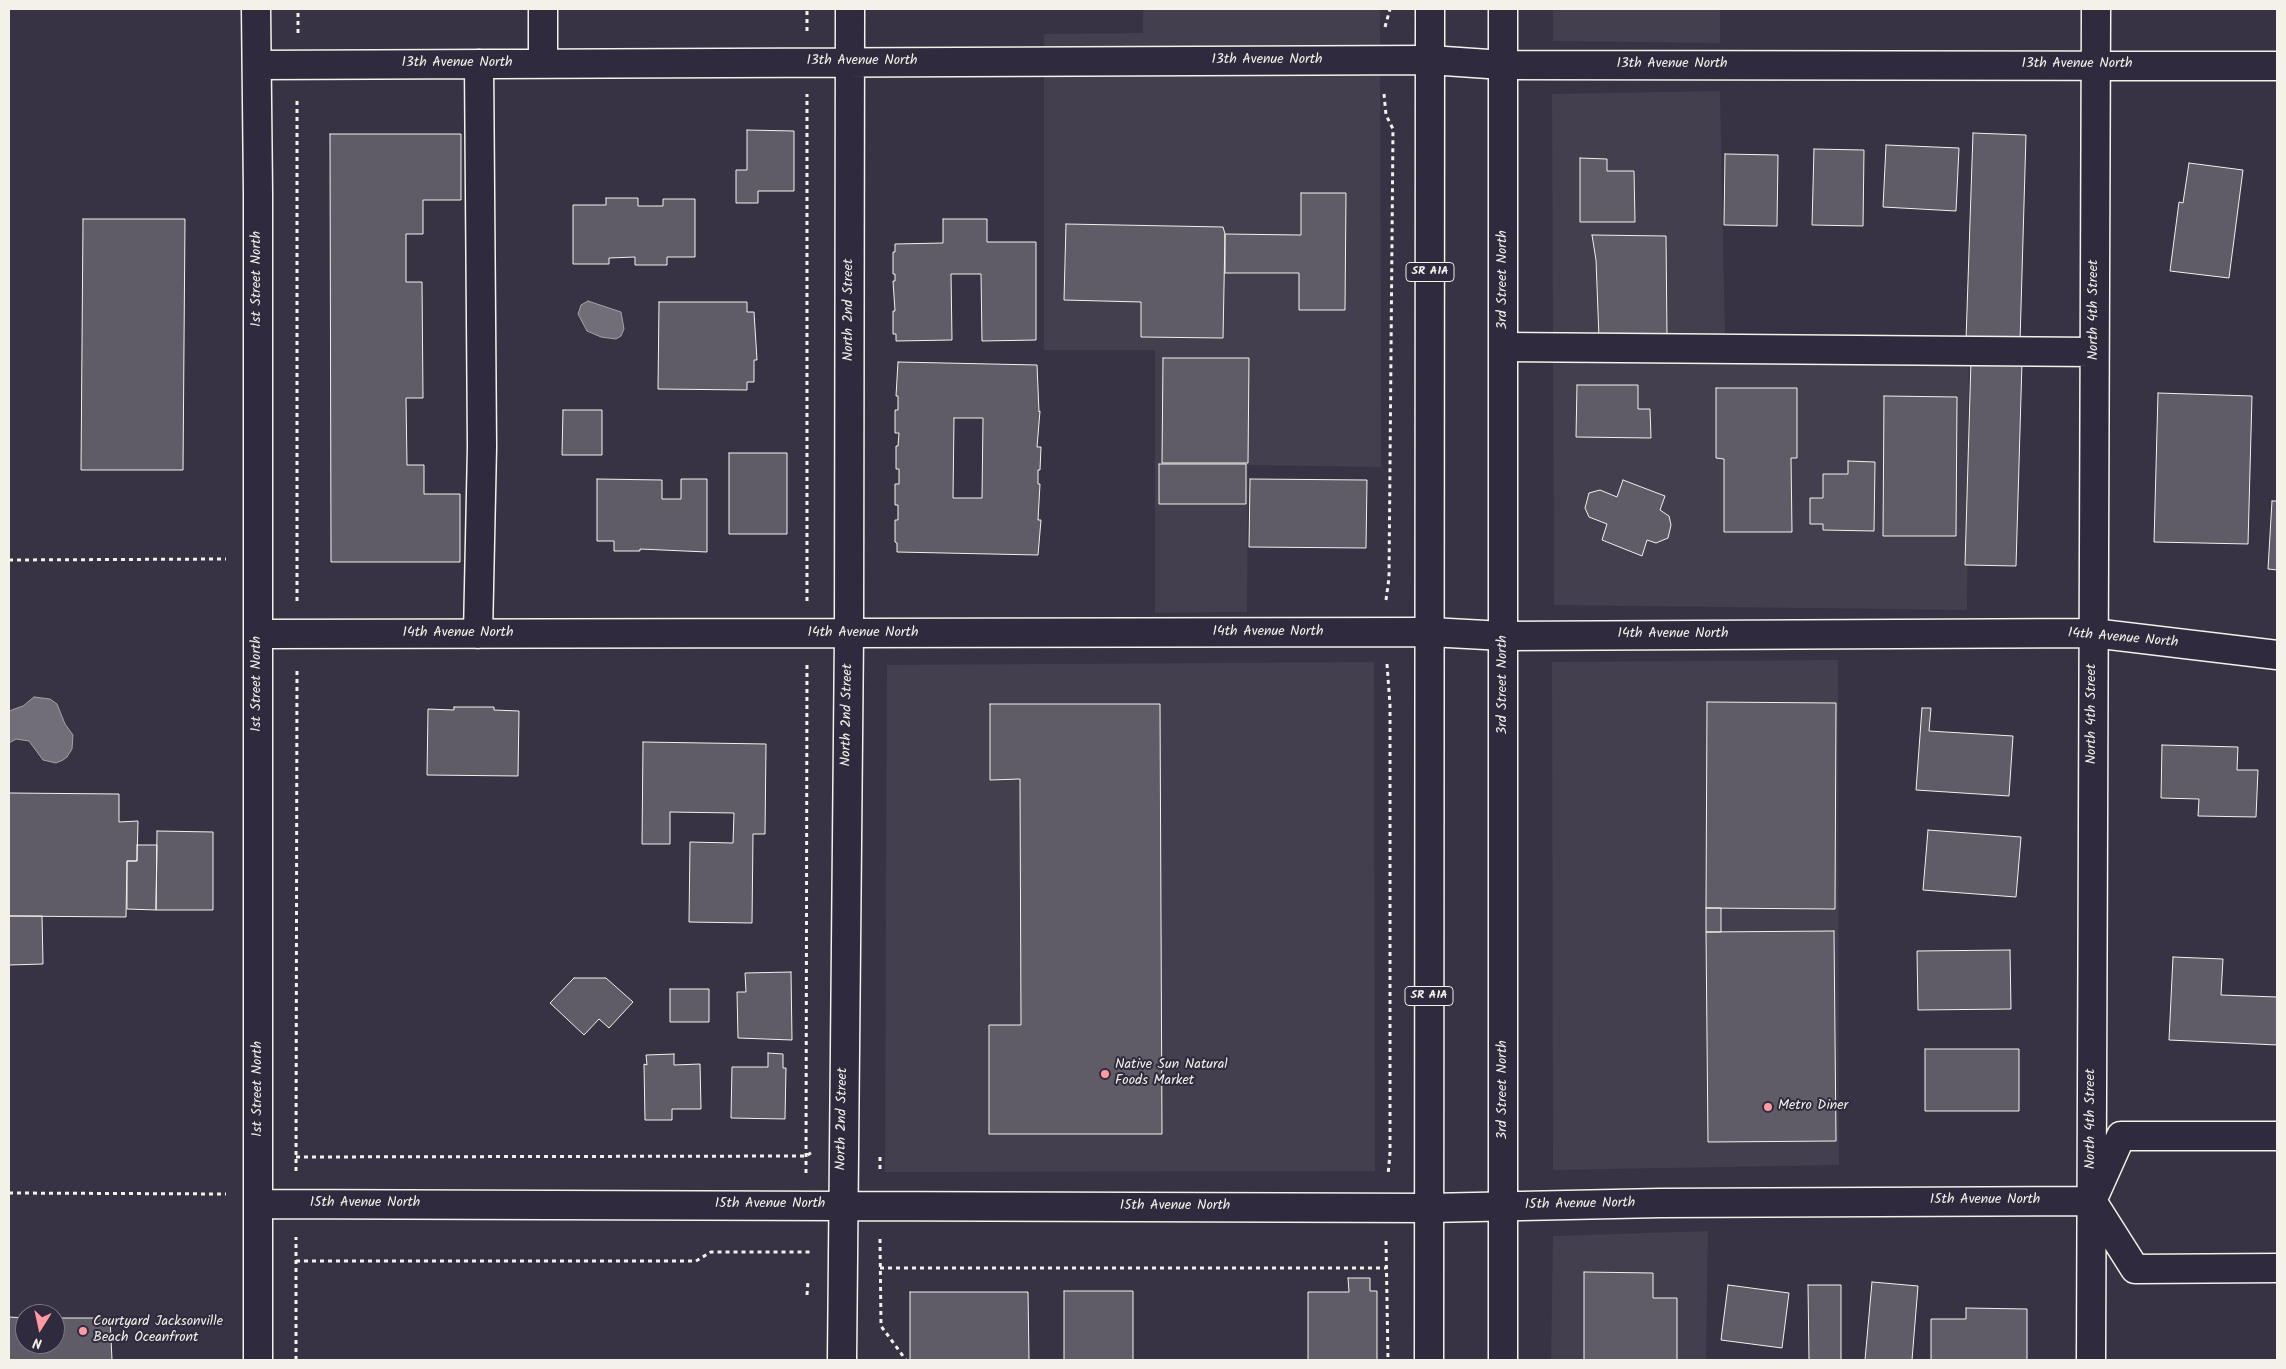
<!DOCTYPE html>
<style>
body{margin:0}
#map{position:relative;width:2286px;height:1369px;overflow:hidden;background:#373244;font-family:Kalam,sans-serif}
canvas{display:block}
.frame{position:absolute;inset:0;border:10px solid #f4f1e8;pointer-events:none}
.north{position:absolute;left:15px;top:1304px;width:50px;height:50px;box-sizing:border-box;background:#2f2a3d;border:1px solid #7e7a81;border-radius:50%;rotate:190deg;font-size:14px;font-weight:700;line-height:20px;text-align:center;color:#f4f1e8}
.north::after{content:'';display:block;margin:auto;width:18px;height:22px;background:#ff9aa2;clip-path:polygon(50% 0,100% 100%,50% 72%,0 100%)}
</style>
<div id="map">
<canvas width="2286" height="1369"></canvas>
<div class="frame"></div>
<div class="north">N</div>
</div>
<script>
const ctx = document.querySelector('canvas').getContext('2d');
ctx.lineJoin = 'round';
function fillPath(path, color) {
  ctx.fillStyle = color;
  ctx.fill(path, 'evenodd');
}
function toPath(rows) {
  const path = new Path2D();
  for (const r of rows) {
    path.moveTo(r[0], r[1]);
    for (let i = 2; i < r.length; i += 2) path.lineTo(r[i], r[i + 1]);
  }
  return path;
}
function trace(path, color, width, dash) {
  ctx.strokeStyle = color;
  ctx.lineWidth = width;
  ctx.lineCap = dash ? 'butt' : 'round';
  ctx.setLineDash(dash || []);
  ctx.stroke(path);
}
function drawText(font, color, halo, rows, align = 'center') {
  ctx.font = font + ' Kalam,sans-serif';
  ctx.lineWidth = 4;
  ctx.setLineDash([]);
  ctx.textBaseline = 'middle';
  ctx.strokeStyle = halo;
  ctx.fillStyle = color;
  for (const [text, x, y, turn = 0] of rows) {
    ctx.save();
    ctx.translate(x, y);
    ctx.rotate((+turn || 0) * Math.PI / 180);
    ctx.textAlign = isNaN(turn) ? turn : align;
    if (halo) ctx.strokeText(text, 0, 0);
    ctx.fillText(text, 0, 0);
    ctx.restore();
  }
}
const built = toPath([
 [1143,9,1380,9,1381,467,1248,465,1247,612,1155,613,1155,350,1044,350,1044,34,1143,33],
 [1553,9,1720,9,1720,43,1553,41],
 [1720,91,1725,337,1969,339,1967,610,1554,605,1552,94],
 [1838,660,1839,1165,1553,1170,1552,662],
 [1374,662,1375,1171,885,1172,887,665],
 [1708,1231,1706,1360,1551,1360,1553,1236]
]);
const water = toPath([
 [588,301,621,312,624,329,621,336,616,339,601,337,587,331,578,314,581,305,588,301],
 [34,697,50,699,57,704,65,724,73,735,72,749,67,757,63,760,56,763,43,760,29,741,16,739,9,743,9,711,23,706,34,697]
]);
const building = toPath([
 [747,130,794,131,794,191,758,191,758,203,736,203,736,170,747,170,747,130],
 [1973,133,2026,135,2020,342,1966,340,1973,133],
 [330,134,461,134,461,200,423,200,423,234,406,234,406,282,422,282,423,398,406,398,407,465,424,465,424,494,460,494,460,562,331,562,330,134],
 [1886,145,1959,148,1956,211,1883,207,1886,145],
 [1814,149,1864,150,1863,226,1812,225,1814,149],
 [1725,154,1778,155,1777,226,1724,225,1725,154],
 [1580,158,1607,159,1607,171,1634,171,1635,222,1580,222,1580,158],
 [2189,163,2243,170,2229,278,2170,271,2179,202,2183,203,2189,163],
 [1301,193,1346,193,1345,310,1299,310,1299,273,1225,273,1225,234,1301,235,1301,193],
 [606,198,638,198,638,206,663,206,663,199,695,199,695,257,667,257,667,265,635,265,635,257,609,258,609,264,573,264,573,205,606,205,606,198],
 [83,219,185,219,183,470,81,470,83,219],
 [943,219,987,219,987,242,1036,242,1036,340,982,341,981,274,951,274,952,340,896,341,896,334,893,334,893,311,895,311,893,281,895,281,895,274,893,274,893,252,895,252,895,244,943,243,943,219],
 [1066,224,1223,227,1225,234,1223,338,1141,337,1141,302,1064,300,1066,224],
 [1592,235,1666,236,1667,338,1599,338,1596,260,1592,235],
 [659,302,747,302,747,312,754,312,757,360,754,360,754,382,747,382,747,390,658,389,659,302],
 [1163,358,1249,358,1248,463,1162,463,1163,358],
 [1971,360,2022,362,2016,566,1965,565,1971,360],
 [898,362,1037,365,1039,412,1040,411,1037,447,1041,447,1040,470,1038,470,1038,484,1040,484,1038,520,1041,520,1038,555,897,552,897,543,895,542,895,520,898,520,898,505,895,505,895,484,899,484,899,469,896,469,896,446,898,446,899,433,895,433,895,410,898,410,898,396,896,396,898,362],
 [954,418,983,418,982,498,953,498,954,418],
 [1577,385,1638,385,1638,409,1650,409,1651,438,1576,437,1577,385],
 [1716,388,1797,388,1797,458,1791,458,1792,532,1724,532,1724,459,1716,458,1716,388],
 [2158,393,2252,396,2248,544,2154,542,2158,393],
 [1884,396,1957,397,1956,536,1883,536,1884,396],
 [563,410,602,410,602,455,562,455,563,410],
 [729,453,787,453,787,534,729,534,729,453],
 [1848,461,1875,462,1874,531,1823,530,1823,524,1810,524,1810,498,1823,498,1823,474,1848,474,1848,461],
 [1159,464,1246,464,1246,504,1159,504,1159,464],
 [597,479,662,480,662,499,681,499,681,479,707,479,707,552,640,549,640,551,614,551,614,541,597,541,597,479],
 [1250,479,1367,480,1366,548,1249,547,1250,479],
 [1623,480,1665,496,1660,510,1669,516,1671,525,1668,538,1656,543,1647,540,1642,556,1602,540,1607,524,1589,517,1585,508,1589,493,1600,490,1617,497,1623,480],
 [2272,501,2277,501,2277,570,2268,569,2272,501],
 [1707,702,1836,703,1835,909,1706,908,1707,702],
 [990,704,1160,704,1162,1134,989,1134,989,1025,1021,1025,1020,779,990,780,990,704],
 [454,707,494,707,494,710,519,711,518,776,427,775,428,709,454,710,454,707],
 [1922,708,1931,708,1929,731,2013,736,2009,796,1916,790,1922,708],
 [643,742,766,744,765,834,753,834,752,923,689,922,690,842,733,843,734,813,670,812,670,844,642,844,643,742],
 [2162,745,2238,747,2237,770,2258,770,2256,817,2198,816,2199,799,2161,798,2162,745],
 [9,793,119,794,119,822,138,821,137,861,127,861,126,917,9,916,9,793],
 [1928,830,2021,837,2016,897,1923,890,1928,830],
 [157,831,213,832,213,910,156,910,157,831],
 [137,845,157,845,156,910,127,909,127,861,137,861,137,845],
 [1706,908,1721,908,1721,932,1706,932,1706,908],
 [9,916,42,916,43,964,9,965,9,916],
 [1834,931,1836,1141,1708,1142,1706,932,1834,931],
 [2010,950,2011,1009,1918,1010,1917,951,2010,950],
 [2173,957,2223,959,2221,995,2277,997,2277,1045,2169,1040,2173,957],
 [791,972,792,1040,738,1038,737,992,746,992,745,973,791,972],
 [574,978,606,978,633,1002,609,1028,599,1019,584,1035,550,1003,574,978],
 [670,989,709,989,709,1022,670,1022,670,989],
 [1925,1049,2019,1049,2019,1111,1925,1111,1925,1049],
 [768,1053,783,1054,783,1068,786,1068,785,1119,731,1118,732,1067,768,1067,768,1053],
 [674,1054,674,1065,700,1064,701,1109,672,1109,672,1120,645,1120,644,1064,647,1065,646,1055,674,1054],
 [1584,1272,1653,1273,1653,1298,1677,1298,1677,1360,1584,1360,1584,1272],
 [1348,1278,1370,1278,1370,1291,1377,1291,1377,1360,1308,1360,1308,1292,1349,1292,1348,1278],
 [1872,1282,1918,1286,1912,1360,1865,1360,1872,1282],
 [1728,1285,1789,1293,1782,1348,1721,1340,1728,1285],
 [1808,1285,1841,1285,1841,1360,1809,1360,1808,1285],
 [1064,1291,1133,1291,1133,1360,1064,1360,1064,1291],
 [910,1292,1028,1292,1029,1360,910,1360,910,1292],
 [1966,1308,2027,1309,2027,1360,1931,1360,1931,1319,1966,1319,1966,1308],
 [9,1317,25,1318,25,1344,55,1344,55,1318,110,1318,112,1360,9,1360,9,1317]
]);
const path = toPath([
 [1385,27,1390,9],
 [807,31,807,9],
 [298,33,298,9],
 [1384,94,1386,115,1393,129,1389,578,1386,600],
 [9,560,226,559],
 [297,601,297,97],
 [807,601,807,94],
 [1387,664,1390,705,1390,1153,1388,1175],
 [296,1157,806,1156,812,1152],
 [880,1157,880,1173],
 [296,1171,297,667],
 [806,1173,807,664],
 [9,1193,226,1194],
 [880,1239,881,1326,906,1360],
 [1386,1241,1388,1360],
 [296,1261,696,1261,711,1252,811,1252],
 [880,1268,1386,1268],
 [807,1295,808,1281],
 [296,1360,296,1237]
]);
const minor = toPath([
 [256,9,258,194,258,1360],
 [543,64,543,9],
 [257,65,1430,60,1503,65,2277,66],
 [1504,347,2094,352],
 [258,634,1430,632,1504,636,2093,633,2277,655],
 [478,634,482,447,479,64],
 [2096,1192,2121,1136,2277,1136],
 [2092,1201,2135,1269,2277,1268],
 [258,1204,1429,1208,1660,1203,2092,1201],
 [842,1360,849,634,850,9],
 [2091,1360,2096,9]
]);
const major = toPath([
 [1429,1360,1430,9],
 [1503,1360,1503,9]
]);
const markers = [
 [1105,1074,5,"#ff9aa2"],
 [1768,1107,5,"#ff9aa2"],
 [83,1331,5,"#ff9aa2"]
];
const shields = [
 [1430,272,48],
 [1429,996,48]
];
const shieldNames = [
 ["SR A1A",1430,272],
 ["SR A1A",1429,996]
];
const streetNames = [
 ["13th Avenue North",1267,61],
 ["13th Avenue North",862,62],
 ["13th Avenue North",457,64],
 ["13th Avenue North",1672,65],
 ["13th Avenue North",2077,65],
 ["1st Street North",258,279,-90],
 ["3rd Street North",1504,280,-90],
 ["North 2nd Street",850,310,-90],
 ["North 4th Street",2095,310,-90],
 ["14th Avenue North",1268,633],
 ["14th Avenue North",458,634],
 ["14th Avenue North",863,634],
 ["14th Avenue North",1673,635],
 ["14th Avenue North",2123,639,5],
 ["1st Street North",258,684,-90],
 ["3rd Street North",1504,685,-90],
 ["North 4th Street",2093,714,-90],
 ["North 2nd Street",848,715,-89],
 ["1st Street North",259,1089,-90],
 ["3rd Street North",1504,1090,-90],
 ["North 2nd Street",843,1119,-89],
 ["North 4th Street",2092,1119,-90],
 ["15th Avenue North",1985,1201],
 ["15th Avenue North",365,1204],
 ["15th Avenue North",770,1205],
 ["15th Avenue North",1580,1205,-1],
 ["15th Avenue North",1175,1207]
];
const poiNames = [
 ["Native Sun Natural",1115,1066],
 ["Foods Market",1115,1082],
 ["Metro Diner",1778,1107],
 ["Courtyard Jacksonville",93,1323],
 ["Beach Oceanfront",93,1339]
];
fillPath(built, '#433f4e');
fillPath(water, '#726e77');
trace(water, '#a6a2a4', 1);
fillPath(building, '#5f5c67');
trace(building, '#f4f1e8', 1);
trace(minor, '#f4f1e8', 31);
trace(major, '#f4f1e8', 31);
trace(path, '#f4f1e8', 3, [4, 4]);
trace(minor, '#2f2a3d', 28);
trace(major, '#2f2a3d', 28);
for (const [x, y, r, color] of markers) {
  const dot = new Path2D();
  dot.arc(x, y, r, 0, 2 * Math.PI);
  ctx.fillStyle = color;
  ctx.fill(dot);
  trace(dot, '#2f2a3d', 2);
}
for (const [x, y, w] of shields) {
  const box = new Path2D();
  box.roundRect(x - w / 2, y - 9.5, w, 19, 4);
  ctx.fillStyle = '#2f2a3d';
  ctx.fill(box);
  trace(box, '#f4f1e8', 1);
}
drawText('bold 12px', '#f4f1e8', null, shieldNames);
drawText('14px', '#f4f1e8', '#2f2a3d', streetNames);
drawText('14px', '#f4f1e8', '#2f2a3d', poiNames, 'left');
</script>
